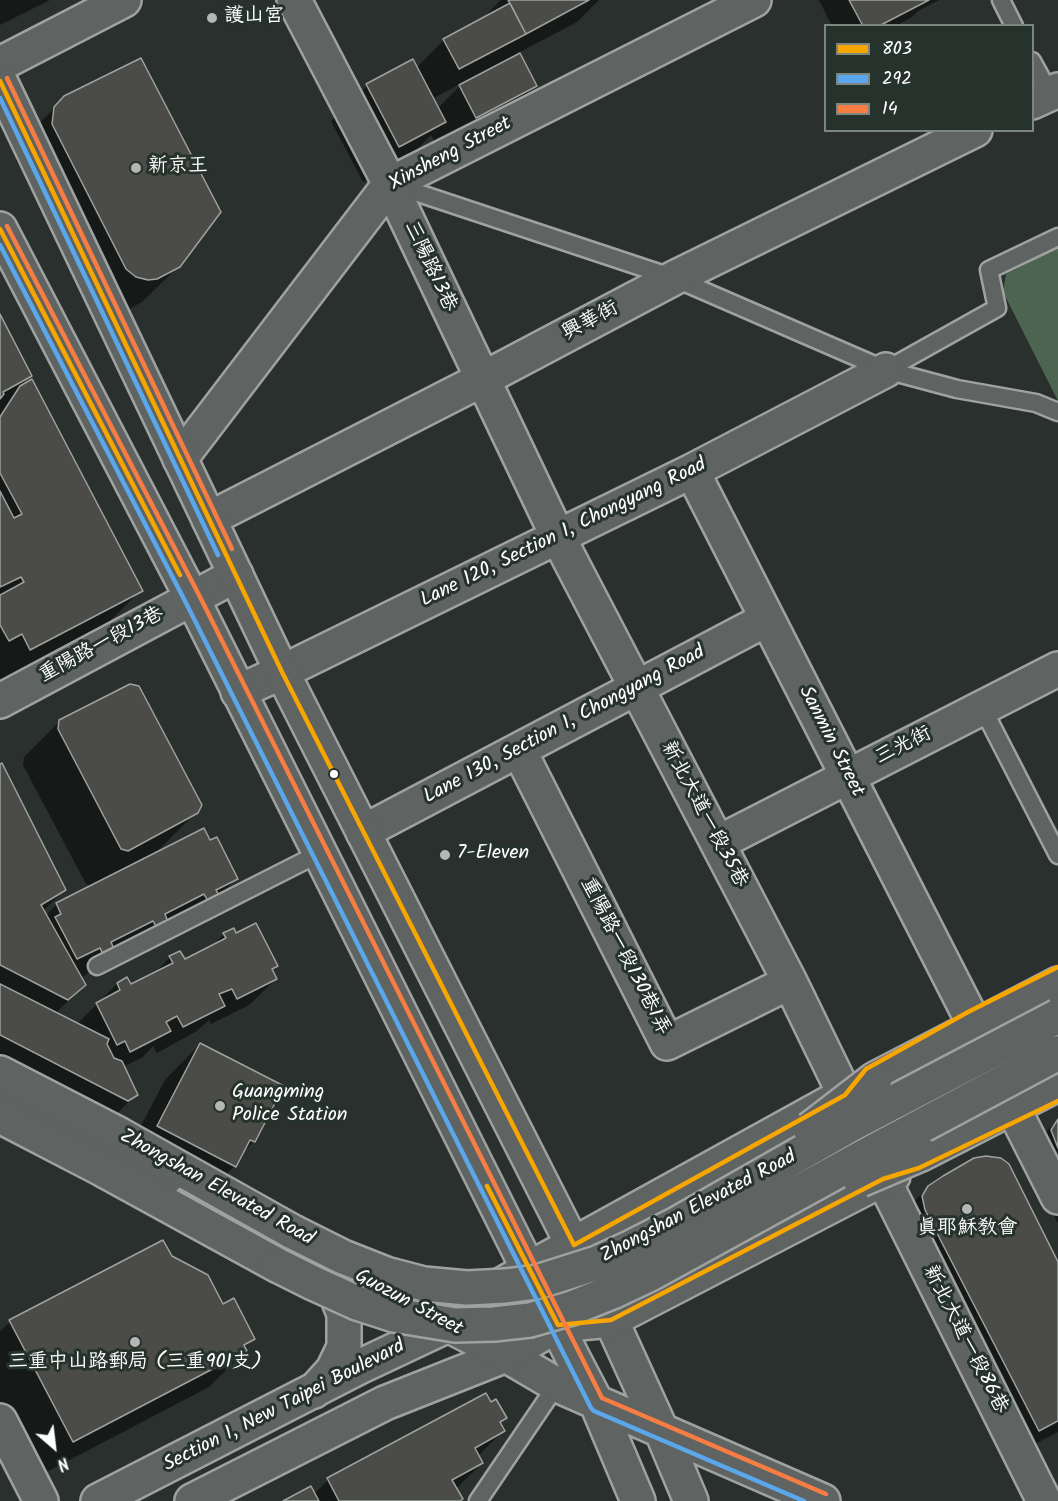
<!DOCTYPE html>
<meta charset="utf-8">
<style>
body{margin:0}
#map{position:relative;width:1058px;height:1501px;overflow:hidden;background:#29302d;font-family:Kalam,sans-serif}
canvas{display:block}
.legend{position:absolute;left:824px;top:24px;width:210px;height:108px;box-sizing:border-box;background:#26332d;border:2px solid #7d8581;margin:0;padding:8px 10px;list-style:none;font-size:18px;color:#fff}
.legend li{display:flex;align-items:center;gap:12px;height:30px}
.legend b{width:30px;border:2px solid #7d8581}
.north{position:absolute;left:24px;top:1417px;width:60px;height:60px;-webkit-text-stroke:4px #26332d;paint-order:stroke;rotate:152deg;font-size:16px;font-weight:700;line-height:24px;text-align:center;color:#fff}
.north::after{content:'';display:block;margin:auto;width:21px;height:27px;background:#fff;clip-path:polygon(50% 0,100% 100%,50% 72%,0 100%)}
</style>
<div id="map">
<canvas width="1058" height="1501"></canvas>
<ul class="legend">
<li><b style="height:8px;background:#f7a600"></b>803</li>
<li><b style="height:8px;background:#5aa8eb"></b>292</li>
<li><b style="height:8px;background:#f77d43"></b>14</li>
</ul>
<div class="north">N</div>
</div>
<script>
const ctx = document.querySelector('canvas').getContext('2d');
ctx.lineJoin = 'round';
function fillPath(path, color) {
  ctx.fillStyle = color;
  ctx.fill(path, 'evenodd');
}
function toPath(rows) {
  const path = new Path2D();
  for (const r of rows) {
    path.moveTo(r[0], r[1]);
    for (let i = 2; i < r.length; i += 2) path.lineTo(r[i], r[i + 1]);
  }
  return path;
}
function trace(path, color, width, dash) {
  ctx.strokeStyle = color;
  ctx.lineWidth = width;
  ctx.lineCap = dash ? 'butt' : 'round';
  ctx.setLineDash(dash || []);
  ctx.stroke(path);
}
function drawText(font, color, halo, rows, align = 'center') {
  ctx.font = font + ' Kalam,"LXGW WenKai TC",sans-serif';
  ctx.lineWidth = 6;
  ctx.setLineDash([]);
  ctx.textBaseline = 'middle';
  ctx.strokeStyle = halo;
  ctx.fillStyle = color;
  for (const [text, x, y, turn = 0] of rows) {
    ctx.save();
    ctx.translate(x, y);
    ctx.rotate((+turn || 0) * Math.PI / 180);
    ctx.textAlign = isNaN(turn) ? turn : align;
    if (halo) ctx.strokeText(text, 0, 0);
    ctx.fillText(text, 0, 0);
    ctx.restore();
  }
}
const green = toPath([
 [1058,248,1058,401,1003,292,1006,274]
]);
const shadow = toPath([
 [0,0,50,0,0,25],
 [501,0,599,0,577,22,518,53,535,85,500,121,440,152,431,135,409,158,363,182,331,121,367,86,412,61,416,68,444,40,480,21],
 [462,83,462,84,437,109,432,99],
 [819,0,939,0,918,11,912,17,896,26,832,26],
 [65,97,179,266,142,302,120,314,91,304,16,160,19,144],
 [0,317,30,376,20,386,141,590,105,626,0,681],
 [60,721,196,812,160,849,151,854,152,856,209,842,236,879,192,923,103,958,86,975,80,978,84,985,56,1013,77,1024,117,984,126,979,130,986,152,976,170,957,184,961,211,947,224,934,235,935,276,966,271,971,276,979,249,1005,211,1024,209,1020,197,1031,157,1053,153,1046,143,1057,123,1067,136,1094,110,1121,0,1074,0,766,64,890,43,911,46,915,57,904,93,886,86,884,23,765,24,757],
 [200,1044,282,1087,253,1142,241,1154,235,1166,199,1201,122,1162,165,1080],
 [1058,1120,1058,1223,1029,1168,1034,1144],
 [928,1187,1058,1265,1058,1432,1012,1456,902,1214],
 [163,1242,171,1258,223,1306,254,1338,244,1348,245,1351,209,1387,37,1477,0,1407,0,1331,10,1322],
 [490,1404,505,1418,499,1424,503,1431,478,1456,482,1463,456,1489,459,1501,286,1501,314,1494,328,1480]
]);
const building = toPath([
 [508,0,589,0,526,34,508,0],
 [849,0,929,0,879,26,863,26,849,0],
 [510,3,526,34,459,69,443,39,510,3],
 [520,53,537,86,476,118,459,85,520,53],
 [141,58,221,212,180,267,157,279,148,280,136,277,126,269,52,124,54,107,64,96,141,58],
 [413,59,446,122,399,147,366,84,413,59],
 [0,314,32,376,3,392,4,394,0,399,0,314],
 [32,379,143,591,30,650,22,634,9,641,0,625,0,595,24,582,21,577,0,587,0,491,14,518,22,514,0,473,0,417,20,386,32,379],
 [130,684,139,686,202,805,198,813,128,851,121,849,58,729,59,720,130,684],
 [2,763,66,890,41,905,86,985,68,1000,0,965,0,764,2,763],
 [204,828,210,840,217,837,238,879,216,890,220,897,209,903,204,894,165,914,168,922,157,928,153,921,111,942,114,949,103,954,100,948,77,959,55,917,61,914,56,903,204,828],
 [256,923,278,966,272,969,277,979,237,999,232,989,219,994,225,1006,183,1027,177,1016,166,1022,171,1031,130,1052,125,1041,117,1045,96,1003,120,990,117,983,127,977,131,984,173,963,169,956,180,951,185,959,226,938,223,933,234,928,236,933,256,923],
 [0,984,109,1039,107,1044,114,1058,122,1061,138,1095,128,1101,0,1035,0,984],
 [200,1043,284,1086,255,1142,250,1140,236,1167,157,1126,200,1043],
 [1058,1119,1058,1148,1051,1130,1058,1119],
 [986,1156,1001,1158,1009,1164,1058,1262,1058,1421,1039,1431,925,1210,922,1196,928,1186,943,1176,974,1158,986,1156],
 [163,1240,172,1256,208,1275,223,1304,234,1298,255,1339,244,1345,247,1351,73,1442,9,1320,163,1240],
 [486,1393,491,1402,496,1399,507,1418,500,1422,505,1431,475,1448,483,1463,452,1480,463,1499,460,1501,339,1501,327,1478,486,1393],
 [311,1486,319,1501,283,1501,311,1486]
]);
const lane = toPath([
 [1001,0,1014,26],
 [1032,61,1050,94],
 [391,184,674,278,886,370],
 [1058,237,989,270,997,308,886,370,957,389,1036,403,1058,412],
 [982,707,1058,855],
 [97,966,320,853],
 [478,1501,560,1380]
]);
const street = toPath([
 [294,0,390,184,558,537,790,982,845,1095,883,1179,1044,1501],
 [0,64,124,0],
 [1032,102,1058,90],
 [180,459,390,184,754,0],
 [692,471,968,1012],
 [209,519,483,379,674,278,975,130],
 [238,692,282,672,692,471,886,370],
 [0,701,236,575],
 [519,750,667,1043,790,982],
 [363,832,767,619],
 [718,843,1058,669],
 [1019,1120,1058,1197],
 [0,1421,41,1501]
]);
const secondary = toPath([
 [0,81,282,672,611,1320,662,1432,691,1501],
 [0,229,192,598,574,1360,597,1404,638,1501],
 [98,1501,359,1367,448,1325],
 [192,1501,385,1403,506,1355,557,1385,823,1501]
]);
const primary = toPath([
 [0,1092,166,1178],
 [340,1269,506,1355,558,1325,611,1320,883,1179,893,1176],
 [448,1325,476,1300,529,1269,835,1100],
 [314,1391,333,1370,344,1347,344,1314,335,1291,325,1275]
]);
const highway = toPath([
 [0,1073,120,1135,293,1232],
 [875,1079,1058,984],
 [0,1116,102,1169,277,1265],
 [921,1154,1058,1084]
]);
const highwayBridge = toPath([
 [810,1129,875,1079],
 [860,1180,921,1154],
 [293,1232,343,1257,386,1274,424,1284,467,1288,505,1286,537,1282,597,1263,632,1247,675,1225,852,1124,1058,1016],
 [277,1265,313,1283,357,1303,394,1315,455,1325,494,1324,530,1320,572,1308,612,1292,650,1274,876,1150,1058,1053]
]);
const bus1 = toPath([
 [0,81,282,672,574,1245,845,1095,866,1069,968,1012,1058,967],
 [0,229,180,575],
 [487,1186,558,1325,611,1320,883,1179,919,1168,1058,1101]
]);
const bus2 = toPath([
 [0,98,218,555],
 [0,245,185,601,591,1408,594,1411,804,1501]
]);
const bus3 = toPath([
 [7,78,232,549],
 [7,226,199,595,602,1398,826,1494]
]);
const markers = [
 [212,18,6,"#b4b7b6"],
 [136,168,6,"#b4b7b6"],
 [334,774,5,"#fff"],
 [445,855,6,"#b4b7b6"],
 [220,1106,6,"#b4b7b6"],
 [967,1209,6,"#b4b7b6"],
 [135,1342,6,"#b4b7b6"]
];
const poiNames = [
 ["護山宮",224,18],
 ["新京王",148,168],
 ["7-Eleven",457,855],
 ["Guangming",232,1094],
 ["Police Station",232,1117],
 ["真耶穌教會",967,1230,"center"],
 ["三重中山路郵局 (三重901支)",135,1364,"center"]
];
const streetNames = [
 ["Xinsheng Street",451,155,-28],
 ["三陽路13巷",429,267,65],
 ["興華街",591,322,-28],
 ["Lane 120, Section 1, Chongyang Road",564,534,-26],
 ["重陽路一段13巷",102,646,-28],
 ["Lane 130, Section 1, Chongyang Road",565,726,-28],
 ["Sanmin Street",830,742,63],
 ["三光街",904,747,-27],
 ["新北大道一段35巷",703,815,62],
 ["重陽路一段130巷1弄",624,957,63],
 ["Zhongshan Elevated Road",216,1189,29],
 ["Zhongshan Elevated Road",699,1208,-28],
 ["Guozun Street",408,1304,28],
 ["新北大道一段86巷",964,1340,63],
 ["Section 1, New Taipei Boulevard",285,1407,-27]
];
fillPath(green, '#4c6550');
fillPath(shadow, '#0007');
fillPath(building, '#4b4c47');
trace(building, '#9fa2a0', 1.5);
trace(lane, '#9fa2a0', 21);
trace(street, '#9fa2a0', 38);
trace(secondary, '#9fa2a0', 38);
trace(primary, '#9fa2a0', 38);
trace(highway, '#9fa2a0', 38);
trace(lane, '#5f6362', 16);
trace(street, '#5f6362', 33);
trace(secondary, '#5f6362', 33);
trace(primary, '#5f6362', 33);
trace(highway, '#5f6362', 33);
trace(highwayBridge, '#9fa2a0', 38, []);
trace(highwayBridge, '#5f6362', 33);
trace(bus1, '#f7a600', 4.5);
trace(bus2, '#5aa8eb', 4.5);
trace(bus3, '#f77d43', 4.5);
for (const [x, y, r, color] of markers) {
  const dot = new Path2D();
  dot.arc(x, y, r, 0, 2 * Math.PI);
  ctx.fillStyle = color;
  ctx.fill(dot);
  trace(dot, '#26332d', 2);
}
drawText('20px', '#fff', '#26332d', poiNames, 'left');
drawText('20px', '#fff', '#26332d', streetNames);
</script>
